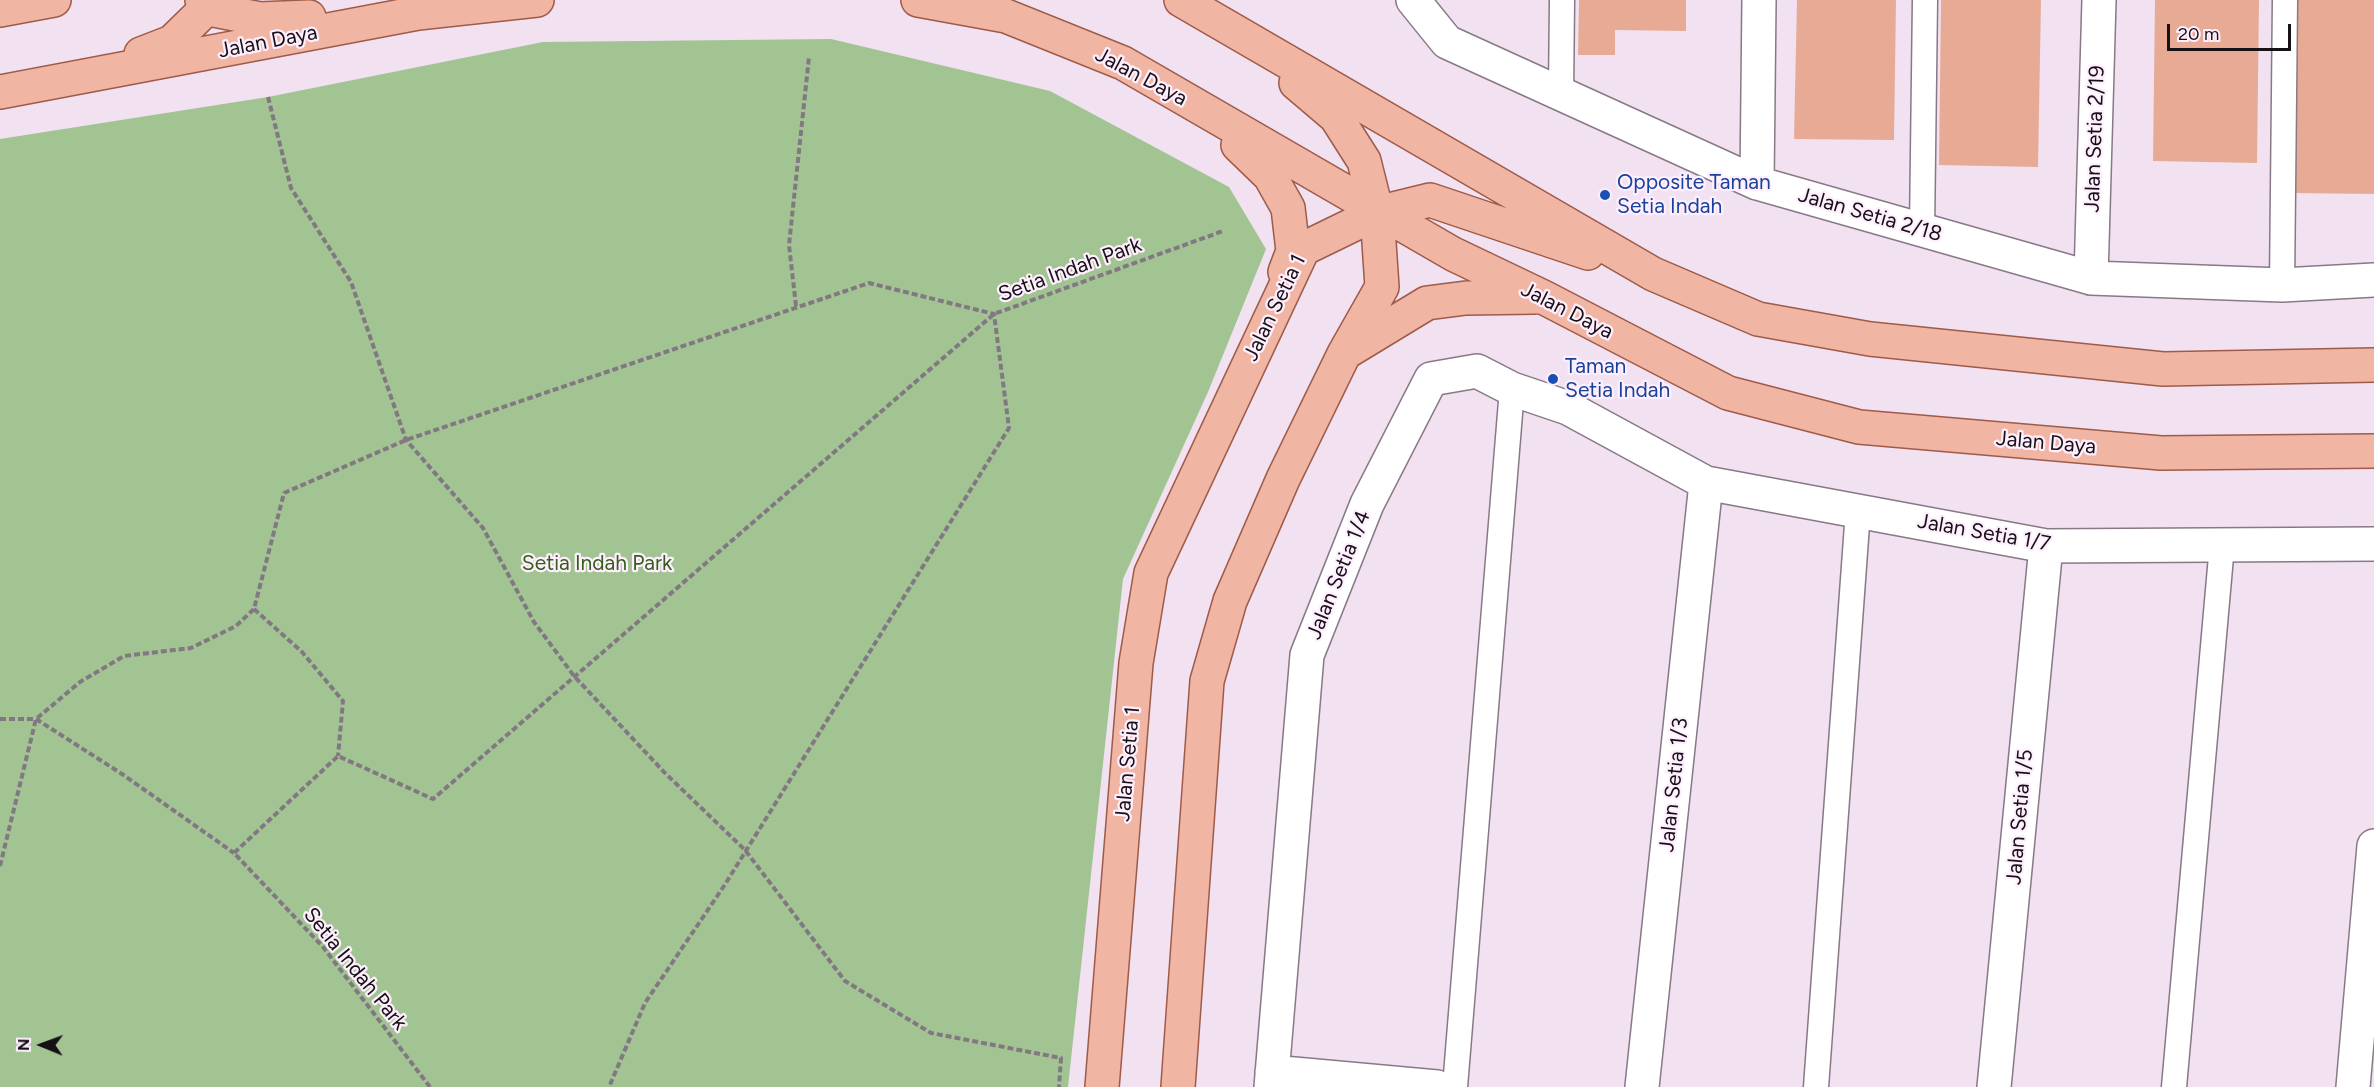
<!DOCTYPE html>
<style>
body{margin:0}
#map{position:relative;width:2374px;height:1087px;overflow:hidden;background:#f1e1f1;font-family:Figtree,sans-serif}
canvas{display:block}
.north{position:absolute;left:12px;top:1015px;width:60px;height:60px;-webkit-text-stroke:4px #ffeffe;paint-order:stroke;rotate:271deg;font-size:16px;font-weight:700;line-height:24px;text-align:center;color:#161116}
.north::after{content:'';display:block;margin:auto;width:21px;height:27px;background:#161116;clip-path:polygon(50% 0,100% 100%,50% 72%,0 100%)}
.scale{position:absolute;left:2167px;top:24px;width:124px;height:27px;box-sizing:border-box;border:3px solid #161116;border-top:0;padding-left:8px;font-size:18px;line-height:21px;white-space:nowrap;color:#161116;-webkit-text-stroke:4px #ffeffe;paint-order:stroke}
</style>
<div id="map">
<canvas width="2374" height="1087"></canvas>
<div class="north">N</div>
<div class="scale">20 m</div>
</div>
<script>
const ctx = document.querySelector('canvas').getContext('2d');
ctx.lineJoin = 'round';
function fillPath(path, color) {
  ctx.fillStyle = color;
  ctx.fill(path, 'evenodd');
}
function toPath(rows) {
  const path = new Path2D();
  for (const r of rows) {
    path.moveTo(r[0], r[1]);
    for (let i = 2; i < r.length; i += 2) path.lineTo(r[i], r[i + 1]);
  }
  return path;
}
function trace(path, color, width, dash) {
  ctx.strokeStyle = color;
  ctx.lineWidth = width;
  ctx.lineCap = dash ? 'butt' : 'round';
  ctx.setLineDash(dash || []);
  ctx.stroke(path);
}
function drawText(font, color, halo, rows, align = 'center') {
  ctx.font = font + ' Figtree,sans-serif';
  ctx.lineWidth = 4.5;
  ctx.setLineDash([]);
  ctx.textBaseline = 'middle';
  ctx.strokeStyle = halo;
  ctx.fillStyle = color;
  for (const [text, x, y, turn = 0] of rows) {
    ctx.save();
    ctx.translate(x, y);
    ctx.rotate((+turn || 0) * Math.PI / 180);
    ctx.textAlign = isNaN(turn) ? turn : align;
    if (halo) ctx.strokeText(text, 0, 0);
    ctx.fillText(text, 0, 0);
    ctx.restore();
  }
}
const green = toPath([
 [831,39,1050,91,1229,187,1266,249,1208,392,1123,579,1068,1087,0,1087,0,139,268,97,543,42]
]);
const building = toPath([
 [1579,0,1686,0,1686,31,1615,30,1615,55,1578,55],
 [1797,0,1896,0,1894,140,1794,139],
 [1941,0,2041,0,2038,167,1939,165],
 [2155,0,2259,0,2257,163,2153,161],
 [2293,0,2374,0,2374,194,2290,193]
]);
const path = toPath([
 [268,97,291,188,351,282,406,440,483,528,534,622,574,676,665,773,745,850,845,981,931,1033,1061,1058,1059,1087],
 [796,306,789,245,809,57],
 [254,609,302,652,343,701,338,756],
 [0,719,36,719,122,774,234,853],
 [0,866,36,719,80,682,124,656,191,648,236,626,254,609,284,493,406,440,869,283,994,314,1009,428,724,886,645,1003,609,1087],
 [430,1087,323,947,234,853,338,756,433,799,994,314,1223,231]
]);
const lane = toPath([
 [1561,94,1562,0],
 [1922,230,1925,0],
 [2282,285,2285,0],
 [1455,1087,1512,389],
 [1816,1087,1858,511],
 [2174,1087,2222,545]
]);
const street = toPath([
 [1413,0,1447,42,1757,183,2091,278,2282,285,2374,280],
 [1757,183,1759,0],
 [2091,278,2099,0],
 [1272,1072,1437,1087],
 [1271,1087,1307,655,1367,504,1431,379,1477,371,1512,389,1568,408,1706,483,2046,546,2374,544],
 [1642,1087,1706,483],
 [1994,1087,2046,546],
 [2353,1087,2374,846]
]);
const primary = toPath([
 [202,0,209,9,260,19,309,17],
 [918,0,1006,16,1123,63,1453,254,1543,297,1728,393,1859,427,2161,453,2374,451],
 [1181,0,1653,274,1758,319,1870,339,2163,369,2374,365],
 [0,10,54,0],
 [141,54,172,42,215,0],
 [0,92,418,13,537,0],
 [1238,145,1270,176,1288,208,1293,251,1285,272],
 [1348,351,1427,303,1466,298,1535,297],
 [1102,1087,1136,663,1151,573,1303,249,1377,213,1430,200,1588,253],
 [1178,1087,1207,681,1230,601,1283,479,1344,354,1382,287,1377,213,1364,161,1336,117,1296,83]
]);
const markers = [
 [1605,195,6,"#1a4fb4"],
 [1553,379,6,"#1a4fb4"]
];
const streetNames = [
 ["Jalan Daya",268,42,-11],
 ["Jalan Daya",1141,77,28],
 ["Jalan Setia 2/19",2095,139,-88],
 ["Jalan Setia 2/18",1870,215,16],
 ["Setia Indah Park",1070,270,-20],
 ["Jalan Setia 1",1275,308,-64],
 ["Jalan Daya",1567,311,27],
 ["Jalan Daya",2046,443,5],
 ["Jalan Setia 1/7",1984,533,10],
 ["Jalan Setia 1/4",1339,575,-68],
 ["Jalan Setia 1",1128,764,-85],
 ["Jalan Setia 1/3",1674,785,-84],
 ["Jalan Setia 1/5",2020,817,-85],
 ["Setia Indah Park",355,969,51]
];
const transitNames = [
 ["Opposite Taman",1617,183],
 ["Setia Indah",1617,207],
 ["Taman",1565,367],
 ["Setia Indah",1565,391]
];
const parkNames = [
 ["Setia Indah Park",597,564]
];
fillPath(green, '#a2c493');
fillPath(building, '#e7ab95');
trace(lane, '#877986', 27);
trace(street, '#877986', 36);
trace(primary, '#9e5b49', 36);
trace(path, '#827882', 4, [6, 3]);
trace(lane, '#fff', 24);
trace(street, '#fff', 33);
trace(primary, '#f1b5a3', 33);
for (const [x, y, r, color] of markers) {
  const dot = new Path2D();
  dot.arc(x, y, r, 0, 2 * Math.PI);
  ctx.fillStyle = color;
  ctx.fill(dot);
  trace(dot, '#ffeffe', 2);
}
drawText('21px', '#161116', '#ffeffe', streetNames);
drawText('21px', '#164399', '#ffeffe', transitNames, 'left');
drawText('21px', '#345e1c', '#ffeffe', parkNames);
</script>
